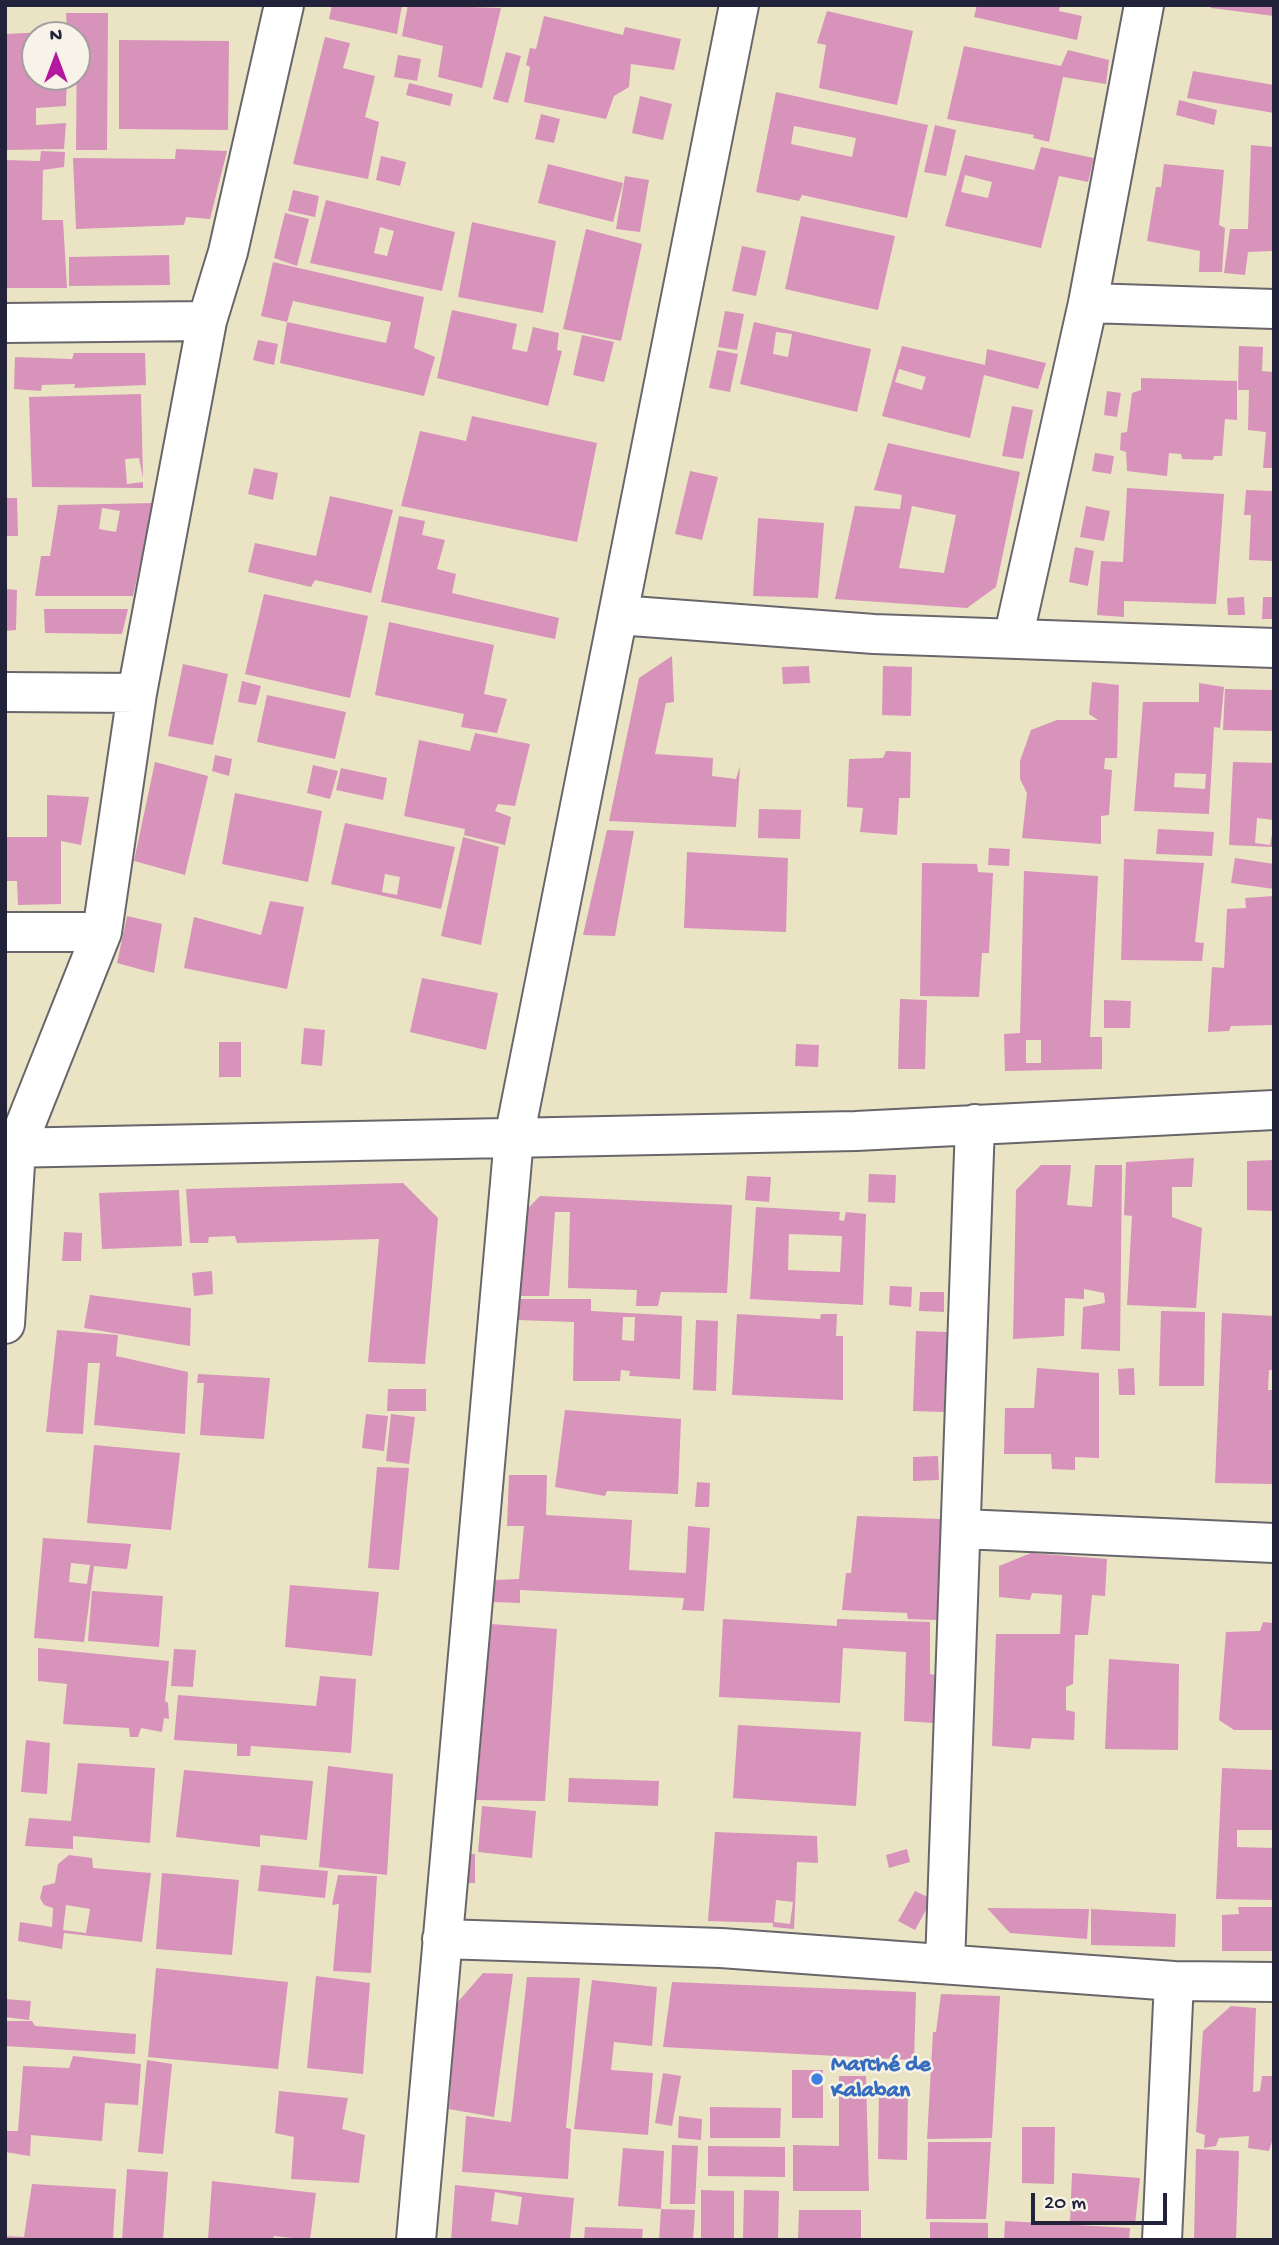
<!DOCTYPE html>
<meta charset="utf-8">
<style>
body{margin:0}
#map{position:relative;width:1279px;height:2245px;overflow:hidden;background:#eae4c5;font-family:"Gochi Hand",sans-serif}
canvas{display:block}
.frame{position:absolute;inset:0;border:7px solid #22223b;pointer-events:none}
.north{position:absolute;left:21px;top:21px;width:70px;height:70px;box-sizing:border-box;background:#f7f3e8;border:2px solid #a29fa3;border-radius:50%;rotate:0deg;font-size:19px;font-weight:700;line-height:28px;text-align:center;color:#22223b}
.north::after{content:'';display:block;margin:auto;width:24px;height:32px;background:#b5179e;clip-path:polygon(50% 0,100% 100%,50% 72%,0 100%)}
.scale{position:absolute;left:1031px;top:2193px;width:136px;height:32px;box-sizing:border-box;border:4px solid #22223b;border-top:0;padding-left:9px;font-size:21px;line-height:24px;white-space:nowrap;color:#22223b;-webkit-text-stroke:5px #f7f3e8;paint-order:stroke}
</style>
<div id="map">
<canvas width="1279" height="2245"></canvas>
<div class="frame"></div>
<div class="north">N</div>
<div class="scale">20 m</div>
</div>
<script>
const ctx = document.querySelector('canvas').getContext('2d');
ctx.lineJoin = 'round';
function fillPath(path, color) {
  ctx.fillStyle = color;
  ctx.fill(path, 'evenodd');
}
function toPath(rows) {
  const path = new Path2D();
  for (const r of rows) {
    path.moveTo(r[0], r[1]);
    for (let i = 2; i < r.length; i += 2) path.lineTo(r[i], r[i + 1]);
  }
  return path;
}
function trace(path, color, width, dash) {
  ctx.strokeStyle = color;
  ctx.lineWidth = width;
  ctx.lineCap = dash ? 'butt' : 'round';
  ctx.setLineDash(dash || []);
  ctx.stroke(path);
}
function drawText(font, color, halo, rows, align = 'center') {
  ctx.font = font + ' "Gochi Hand",sans-serif';
  ctx.lineWidth = 5;
  ctx.setLineDash([]);
  ctx.textBaseline = 'middle';
  ctx.strokeStyle = halo;
  ctx.fillStyle = color;
  for (const [text, x, y, turn = 0] of rows) {
    ctx.save();
    ctx.translate(x, y);
    ctx.rotate((+turn || 0) * Math.PI / 180);
    ctx.textAlign = isNaN(turn) ? turn : align;
    if (halo) ctx.strokeText(text, 0, 0);
    ctx.fillText(text, 0, 0);
    ctx.restore();
  }
}
const building = toPath([
 [332,5,402,5,397,34,329,19],
 [408,5,501,8,482,88,438,77,443,46,402,36],
 [977,5,1060,5,1059,11,1082,16,1077,40,974,17],
 [1211,5,1274,5,1274,16,1211,8],
 [827,11,913,31,897,105,819,88,826,45,817,43],
 [66,13,108,13,107,150,76,150,77,35,35,35,35,77,67,77,66,106,36,108,36,125,66,123,64,149,5,150,5,34,67,31],
 [544,16,623,35,625,27,681,39,674,70,631,64,629,87,614,96,606,119,524,102,530,67,526,65,530,48,536,49],
 [325,37,350,43,343,68,375,76,365,117,379,122,368,179,293,164],
 [119,40,229,41,228,130,119,129],
 [964,46,1061,66,1068,50,1109,60,1106,84,1063,77,1049,142,1033,138,1034,135,947,119],
 [506,52,521,56,508,103,493,99],
 [398,55,421,59,417,81,394,77],
 [1193,71,1274,85,1274,113,1187,98],
 [409,83,453,94,450,106,406,95],
 [776,92,928,125,907,218,802,195,799,201,756,192],
 [794,126,856,138,852,157,791,144],
 [640,96,672,104,663,140,632,133],
 [1179,100,1217,110,1214,125,1176,115],
 [541,114,560,119,554,143,535,139],
 [935,125,956,130,946,176,924,172],
 [1251,145,1274,147,1274,251,1248,252,1245,275,1224,273,1230,229,1248,229],
 [1041,147,1094,158,1088,182,1059,176,1041,248,945,226,965,155,1034,170],
 [965,175,992,182,988,198,961,192],
 [176,149,227,151,210,219,186,217,184,225,76,229,73,158,175,159],
 [41,151,65,152,64,167,43,170,42,220,63,220,67,288,5,288,5,160,40,161],
 [381,156,406,162,400,186,376,180],
 [548,164,623,183,613,222,538,203],
 [1164,164,1224,170,1219,225,1225,228,1222,272,1199,272,1200,251,1147,241,1156,187,1161,187],
 [625,176,649,180,640,232,616,229],
 [293,190,319,196,315,217,288,211],
 [326,200,455,232,442,291,310,263],
 [380,227,394,231,387,256,374,253],
 [285,213,309,219,297,266,274,258],
 [801,216,895,236,878,310,785,289],
 [472,222,556,241,543,313,458,297],
 [586,229,642,244,621,341,563,329],
 [742,246,766,251,756,296,732,291],
 [169,255,170,285,69,286,69,257],
 [273,262,424,297,414,348,435,357,424,396,280,363,287,322,386,343,391,322,293,301,287,322,261,316],
 [452,310,517,324,512,349,527,352,533,327,559,333,557,350,562,351,548,406,437,378],
 [725,311,744,314,737,350,718,347],
 [754,322,871,349,857,412,740,384],
 [776,332,792,334,788,357,773,354],
 [582,335,614,342,604,382,573,375],
 [258,340,278,344,274,365,253,360],
 [902,346,985,365,987,349,1046,363,1038,389,984,375,970,438,882,416],
 [899,369,926,377,922,390,895,382],
 [1239,346,1263,347,1262,371,1274,372,1274,468,1263,468,1266,432,1248,430,1249,390,1238,390],
 [717,350,738,354,730,392,709,388],
 [74,353,145,353,146,385,74,388,75,384,42,385,41,391,14,389,15,357,72,359],
 [1141,378,1237,381,1237,420,1225,419,1222,456,1214,456,1213,460,1182,459,1181,454,1169,453,1167,476,1127,471,1126,452,1120,450,1121,433,1127,432,1132,393,1141,390],
 [1107,391,1121,393,1117,417,1104,415],
 [141,394,143,478,139,458,125,459,127,484,143,482,143,488,32,487,29,397],
 [1012,406,1033,410,1023,459,1002,456],
 [472,416,597,443,577,542,401,506,420,431,466,441],
 [888,443,1020,472,996,587,967,608,835,599,855,506,900,509,902,495,874,490],
 [912,506,956,515,944,573,899,568],
 [1095,453,1114,456,1111,474,1092,471],
 [254,468,278,473,273,500,248,494],
 [690,471,718,477,702,540,675,534],
 [1127,488,1224,494,1216,604,1124,601,1124,617,1097,615,1101,561,1123,562],
 [1246,490,1274,491,1274,561,1249,560,1251,515,1244,515],
 [330,496,393,510,371,593,315,580,311,587,248,572,255,543,316,556],
 [5,498,17,498,18,536,5,536],
 [154,503,133,596,35,596,41,556,50,556,58,505],
 [102,508,120,511,116,532,99,529],
 [1086,506,1110,511,1104,541,1080,537],
 [399,516,425,521,422,535,445,540,437,569,456,574,452,593,559,618,555,639,381,602],
 [758,518,824,523,818,598,753,596],
 [1075,547,1094,551,1088,586,1069,582],
 [5,589,17,590,16,630,5,631],
 [264,594,368,616,350,698,245,674],
 [1244,597,1245,615,1228,615,1227,598],
 [1263,597,1274,597,1274,619,1262,619],
 [44,609,128,609,122,634,45,633],
 [389,622,494,645,484,694,507,699,497,733,461,727,464,714,375,695],
 [672,656,674,702,666,703,655,754,713,758,712,776,736,779,740,766,736,827,609,821,639,678],
 [183,664,228,674,213,745,168,736],
 [809,666,810,683,783,684,782,667],
 [883,666,912,667,911,716,882,715],
 [242,681,261,686,256,705,238,702],
 [1092,682,1119,685,1117,758,1105,758,1104,769,1112,770,1109,815,1101,816,1101,844,1022,838,1027,793,1020,779,1020,761,1031,730,1057,720,1098,720,1089,714],
 [1199,683,1224,687,1220,728,1214,727,1209,814,1134,811,1143,702,1199,702],
 [1175,773,1206,774,1205,789,1174,787],
 [1225,689,1274,690,1274,731,1223,730],
 [267,695,346,712,335,759,257,742],
 [475,733,530,744,515,806,498,804,495,811,511,817,505,845,464,835,465,829,404,816,419,740,470,751],
 [886,751,911,752,910,798,899,798,897,835,860,832,863,808,847,807,849,759,883,758],
 [215,755,232,759,229,776,212,771],
 [155,762,208,776,185,875,134,861],
 [1233,762,1274,763,1274,820,1257,818,1255,843,1270,845,1274,824,1274,847,1229,845],
 [313,765,338,771,330,799,307,793],
 [341,768,387,778,383,800,336,790],
 [235,793,322,811,308,882,222,864],
 [47,795,89,797,81,845,61,841,61,904,18,905,17,881,5,881,5,837,47,837],
 [759,809,801,810,800,839,758,838],
 [345,823,455,847,441,909,331,884],
 [385,874,400,877,397,895,382,892],
 [1158,829,1214,832,1212,856,1156,854],
 [607,830,634,831,615,936,583,935],
 [463,837,499,847,481,945,441,936],
 [989,848,1010,849,1009,866,988,865],
 [687,852,788,858,786,932,684,928],
 [1235,858,1274,864,1274,889,1231,883],
 [1124,859,1204,863,1195,942,1204,943,1202,961,1121,960],
 [922,863,977,864,978,872,993,873,989,953,982,953,979,997,920,996],
 [1024,871,1098,876,1090,1037,1102,1037,1102,1069,1005,1071,1004,1034,1020,1033],
 [1026,1040,1041,1040,1041,1063,1026,1063],
 [1274,896,1274,1025,1231,1026,1229,1031,1208,1032,1212,967,1224,968,1227,909,1246,908,1245,898],
 [270,901,304,907,287,989,184,968,194,917,261,935],
 [127,916,162,924,154,973,117,963],
 [422,978,498,993,486,1050,410,1032],
 [900,999,927,1000,925,1069,898,1069],
 [1104,1000,1131,1001,1130,1028,1104,1028],
 [304,1028,325,1030,322,1066,301,1064],
 [219,1042,241,1042,241,1077,219,1077],
 [796,1044,819,1045,818,1067,795,1066],
 [1194,1158,1192,1187,1172,1187,1172,1217,1202,1228,1196,1308,1127,1305,1132,1216,1124,1215,1126,1162],
 [1274,1160,1274,1211,1247,1210,1247,1161],
 [1041,1165,1071,1165,1067,1205,1092,1207,1095,1165,1122,1165,1120,1351,1081,1349,1083,1307,1105,1303,1104,1293,1084,1289,1084,1299,1065,1298,1064,1336,1013,1339,1016,1190],
 [869,1174,896,1175,895,1203,868,1202],
 [747,1176,771,1177,769,1202,745,1200],
 [403,1183,438,1218,425,1364,368,1362,379,1239,237,1243,235,1236,209,1237,208,1243,190,1243,186,1189],
 [179,1190,182,1246,102,1249,99,1193],
 [540,1196,732,1205,727,1293,661,1292,658,1306,636,1306,637,1290,568,1288,570,1212,555,1212,549,1296,519,1296,527,1209],
 [756,1207,840,1212,839,1220,844,1221,846,1212,866,1214,863,1305,750,1299],
 [789,1234,842,1236,840,1272,788,1270],
 [64,1232,82,1233,81,1261,62,1261],
 [212,1271,213,1294,194,1296,192,1273],
 [890,1286,912,1287,911,1307,889,1305],
 [920,1292,944,1292,944,1312,919,1311],
 [90,1295,191,1308,190,1346,84,1328],
 [519,1299,591,1299,591,1311,682,1316,680,1379,629,1376,630,1371,621,1370,620,1381,573,1381,574,1322,518,1320],
 [623,1317,635,1317,634,1341,622,1340],
 [1161,1311,1205,1312,1204,1386,1159,1386],
 [1222,1313,1274,1316,1274,1370,1269,1370,1268,1390,1274,1390,1273,1484,1215,1483],
 [737,1314,820,1319,821,1314,837,1314,836,1336,843,1336,843,1400,732,1395],
 [696,1320,718,1321,716,1391,693,1390],
 [57,1330,118,1335,116,1356,188,1372,185,1434,94,1425,100,1363,88,1363,83,1434,46,1432],
 [916,1331,947,1332,944,1412,913,1411],
 [1037,1368,1099,1373,1099,1458,1075,1457,1075,1470,1052,1469,1051,1454,1004,1454,1005,1408,1034,1408],
 [1134,1368,1135,1395,1119,1395,1118,1369],
 [198,1374,270,1378,264,1439,200,1435,204,1383,197,1383],
 [388,1389,426,1389,426,1411,387,1411],
 [565,1410,681,1419,678,1494,607,1491,605,1496,555,1487],
 [366,1414,388,1416,384,1451,362,1448],
 [391,1414,415,1417,409,1464,386,1461],
 [94,1445,180,1453,171,1530,87,1523],
 [938,1456,939,1480,913,1481,913,1457],
 [377,1467,409,1468,399,1570,368,1568],
 [509,1475,547,1475,546,1515,632,1520,629,1570,686,1573,688,1526,710,1528,704,1611,682,1610,684,1598,520,1590,520,1603,493,1602,494,1580,519,1579,524,1526,507,1526],
 [697,1482,710,1483,709,1507,695,1507],
 [857,1516,941,1519,937,1620,908,1619,907,1613,842,1610,846,1573,851,1573],
 [43,1538,131,1544,127,1569,94,1566,84,1642,34,1638],
 [71,1563,90,1565,87,1584,69,1582],
 [1031,1553,1107,1559,1105,1596,1092,1595,1088,1635,1075,1635,1073,1684,1066,1687,1066,1710,1075,1712,1074,1740,1032,1738,1030,1749,992,1746,996,1634,1060,1634,1062,1595,1032,1593,1030,1600,999,1597,999,1566],
 [290,1585,379,1592,372,1656,285,1647],
 [92,1591,163,1596,159,1647,88,1641],
 [723,1619,837,1626,837,1619,930,1622,930,1674,935,1675,933,1723,904,1721,906,1652,843,1648,840,1703,719,1697],
 [1263,1622,1274,1623,1274,1730,1234,1730,1219,1720,1226,1632,1260,1631],
 [491,1624,557,1629,545,1801,476,1800],
 [38,1648,169,1661,165,1701,168,1703,169,1719,164,1718,162,1732,141,1728,138,1737,130,1737,129,1728,63,1724,67,1684,38,1681],
 [174,1649,196,1650,193,1687,171,1686],
 [1109,1659,1179,1664,1178,1750,1105,1749],
 [320,1676,356,1679,351,1753,251,1746,250,1756,237,1756,237,1744,174,1740,178,1695,316,1706],
 [738,1725,861,1732,856,1806,733,1798],
 [26,1740,50,1743,47,1794,21,1792],
 [78,1763,155,1768,150,1843,73,1836,73,1849,25,1846,29,1818,71,1821],
 [328,1766,393,1774,387,1875,319,1867],
 [1222,1768,1274,1770,1274,1830,1237,1830,1237,1847,1274,1848,1274,1900,1216,1899],
 [184,1770,313,1781,307,1840,260,1835,260,1847,176,1837],
 [569,1778,659,1781,658,1806,568,1802],
 [482,1806,536,1811,532,1858,478,1852],
 [715,1832,817,1836,818,1863,797,1862,794,1929,773,1927,773,1923,708,1921],
 [776,1900,793,1902,790,1924,774,1922],
 [907,1849,910,1862,889,1868,886,1855],
 [453,1854,475,1854,475,1883,453,1883],
 [69,1855,92,1858,93,1868,151,1873,142,1942,64,1933,62,1949,18,1941,20,1922,52,1927,53,1908,44,1905,40,1898,43,1886,55,1883,58,1864],
 [66,1905,90,1909,86,1933,63,1930],
 [261,1865,328,1871,325,1898,258,1891],
 [162,1873,239,1880,232,1955,156,1949],
 [338,1875,377,1876,371,1973,333,1971,339,1904,332,1905],
 [915,1891,932,1899,915,1930,898,1921],
 [1238,1907,1274,1907,1274,1951,1222,1951,1222,1915,1239,1914],
 [987,1908,1089,1909,1087,1939,1010,1933],
 [1091,1909,1176,1914,1175,1947,1091,1945],
 [156,1968,288,1982,278,2069,148,2057],
 [483,1973,513,1974,494,2117,449,2109,457,2003],
 [316,1976,370,1983,363,2074,307,2068],
 [527,1977,580,1978,566,2128,571,2129,568,2179,462,2172,466,2116,511,2122],
 [592,1980,657,1987,652,2046,614,2042,611,2070,653,2073,648,2135,574,2129],
 [672,1982,916,1992,914,2060,663,2047],
 [941,1994,1000,1996,992,2138,927,2139,933,2032,936,2032],
 [5,1999,31,2001,29,2020,5,2017],
 [1231,2006,1256,2008,1253,2092,1260,2091,1262,2076,1274,2076,1274,2135,1269,2151,1248,2148,1249,2136,1219,2138,1216,2146,1204,2148,1205,2135,1196,2132,1203,2031],
 [5,2021,32,2021,35,2026,136,2034,135,2054,5,2046],
 [73,2056,141,2064,138,2105,105,2103,102,2141,31,2135,30,2156,5,2152,5,2131,18,2131,23,2066,69,2068],
 [147,2060,172,2064,163,2154,138,2152],
 [792,2070,823,2070,823,2118,792,2118],
 [663,2073,681,2076,672,2126,655,2123],
 [839,2076,866,2076,869,2191,793,2191,793,2145,839,2146],
 [279,2091,348,2098,342,2129,365,2135,359,2183,291,2179,294,2137,275,2133],
 [879,2092,908,2092,907,2160,878,2159],
 [710,2107,781,2108,780,2138,710,2138],
 [679,2116,702,2119,701,2140,678,2138],
 [1022,2127,1055,2127,1054,2184,1022,2183],
 [928,2142,991,2142,986,2219,926,2219],
 [672,2145,698,2146,695,2204,670,2204],
 [708,2146,785,2147,785,2177,708,2176],
 [623,2148,664,2151,661,2209,618,2206],
 [1196,2149,1239,2151,1236,2240,1194,2240],
 [127,2169,168,2172,163,2240,122,2240],
 [1072,2173,1140,2178,1135,2225,1070,2223],
 [212,2181,316,2193,310,2240,274,2236,273,2240,208,2240],
 [32,2184,116,2189,113,2240,5,2240,5,2236,24,2237],
 [455,2185,574,2198,570,2240,451,2240],
 [495,2192,522,2197,518,2225,491,2221],
 [701,2190,734,2191,734,2240,701,2240],
 [744,2190,779,2191,778,2240,743,2240],
 [661,2209,695,2210,693,2240,659,2240],
 [799,2210,861,2210,861,2240,798,2240],
 [1005,2221,1130,2228,1129,2240,1004,2240],
 [930,2222,988,2223,988,2240,930,2240],
 [585,2227,643,2229,642,2240,584,2240]
]);
const minor = toPath([
 [1088,303,1274,309],
 [5,323,207,321],
 [618,615,874,634,1274,648],
 [1013,639,1088,303,1144,5],
 [5,692,137,693],
 [5,932,102,932],
 [5,1148,856,1131,1274,1110],
 [5,1324,16,1148,102,932,137,693,207,321,228,252,284,5],
 [963,1529,1274,1543],
 [442,1939,721,1948,1174,1981,1274,1982],
 [945,1964,975,1124],
 [416,2240,514,1138,739,5],
 [1162,2240,1174,1981]
]);
const markers = [
 [817,2079,7,"#3f7fe0"]
];
const shopNames = [
 ["Marché de",831,2066],
 ["Kalaban",831,2092]
];
fillPath(building, '#d793ba');
trace(minor, '#68666b', 42);
trace(minor, '#fff', 38);
for (const [x, y, r, color] of markers) {
  const dot = new Path2D();
  dot.arc(x, y, r, 0, 2 * Math.PI);
  ctx.fillStyle = color;
  ctx.fill(dot);
  trace(dot, '#f7f3e8', 2.5);
}
drawText('bold 23px', '#366cbe', '#f7f3e8', shopNames, 'left');
</script>
